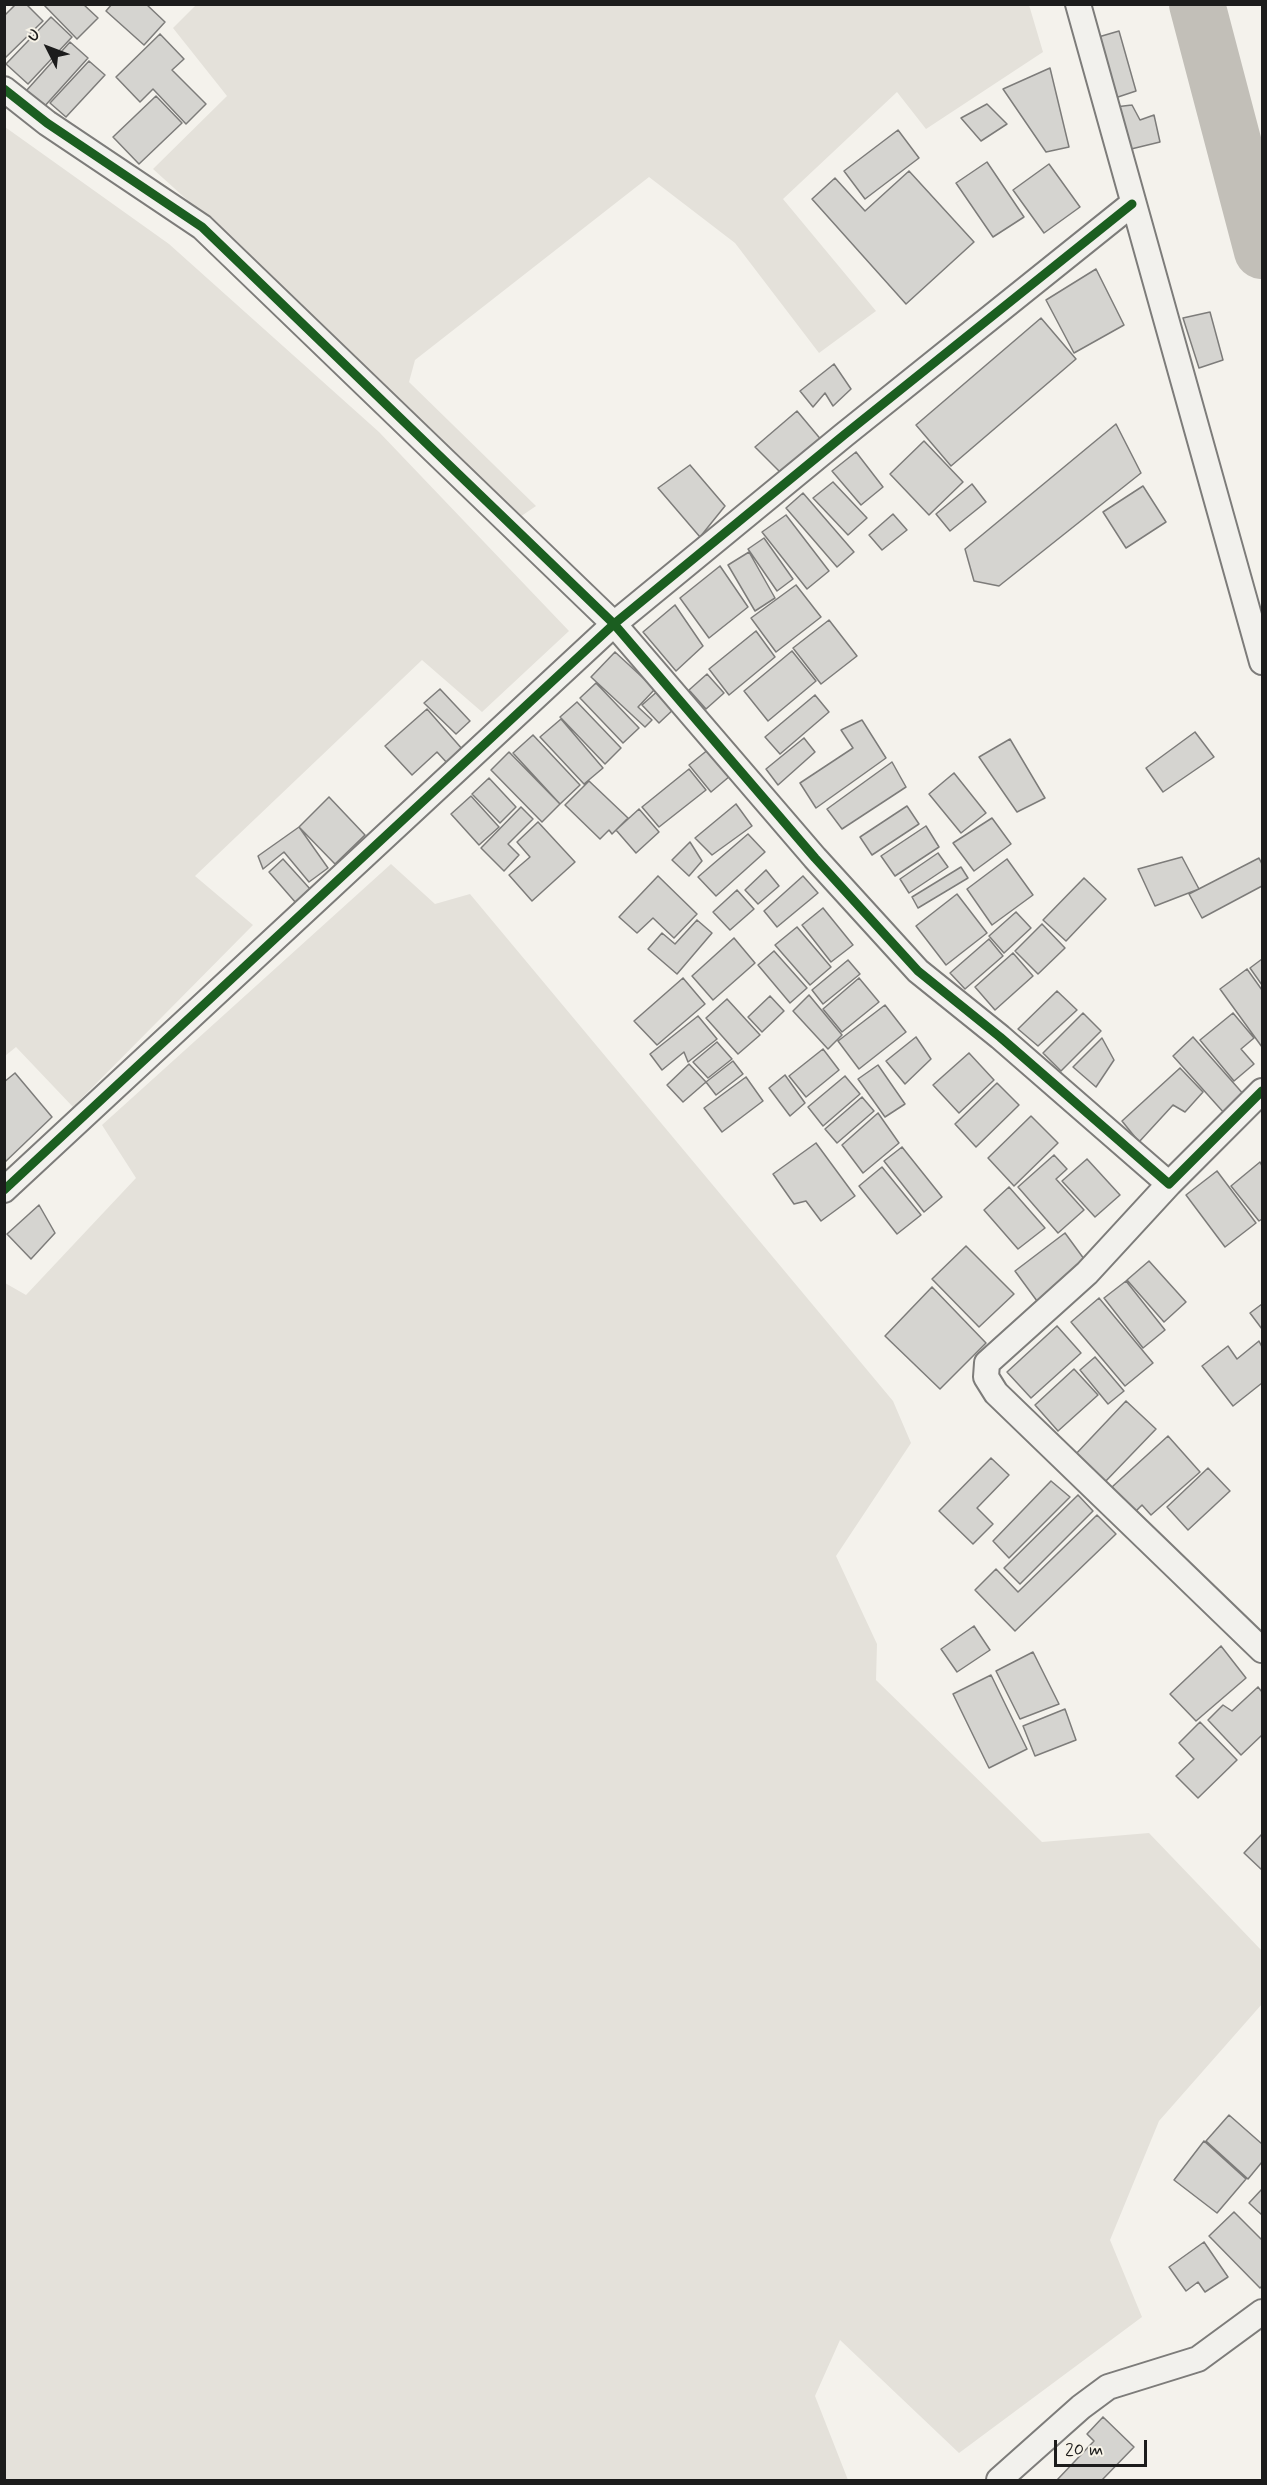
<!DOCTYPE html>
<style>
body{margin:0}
#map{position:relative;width:1267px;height:2485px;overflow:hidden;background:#f4f2ec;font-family:Mynerve,sans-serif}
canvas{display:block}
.frame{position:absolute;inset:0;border:6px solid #1c1c1c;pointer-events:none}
.north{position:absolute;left:18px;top:18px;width:60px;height:60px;-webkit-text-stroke:4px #f7f3e8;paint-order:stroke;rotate:312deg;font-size:16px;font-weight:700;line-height:24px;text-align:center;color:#1c1c1c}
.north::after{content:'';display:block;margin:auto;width:21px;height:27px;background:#1c1c1c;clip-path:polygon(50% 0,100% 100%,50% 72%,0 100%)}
.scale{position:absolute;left:1054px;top:2440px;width:93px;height:27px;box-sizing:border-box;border:3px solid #1c1c1c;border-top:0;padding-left:8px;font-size:18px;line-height:21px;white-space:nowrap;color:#1c1c1c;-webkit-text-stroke:4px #f7f3e8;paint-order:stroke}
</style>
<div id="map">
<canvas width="1267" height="2485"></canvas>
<div class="frame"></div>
<div class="north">U</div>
<div class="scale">20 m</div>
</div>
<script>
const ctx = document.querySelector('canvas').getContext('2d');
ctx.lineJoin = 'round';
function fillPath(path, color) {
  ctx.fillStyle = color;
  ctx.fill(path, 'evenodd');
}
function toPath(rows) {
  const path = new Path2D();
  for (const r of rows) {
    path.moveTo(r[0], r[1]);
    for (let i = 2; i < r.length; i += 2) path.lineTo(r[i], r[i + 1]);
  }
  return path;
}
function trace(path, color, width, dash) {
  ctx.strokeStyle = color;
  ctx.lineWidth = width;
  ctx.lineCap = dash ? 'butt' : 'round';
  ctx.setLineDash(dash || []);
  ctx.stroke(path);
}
const green = toPath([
 [196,5,1029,5,1043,52,926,129,897,92,783,199,876,311,819,353,735,243,649,177,415,360,409,382,536,506,514,521,226,235,153,169,227,96,173,28],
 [5,127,169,244,379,432,569,631,482,712,422,660,195,876,253,925,73,1107,16,1047,5,1056],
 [391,864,435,904,470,894,893,1401,911,1443,836,1556,877,1644,876,1680,1042,1842,1149,1833,1262,1951,1262,2004,1159,2121,1110,2240,1142,2317,959,2453,840,2340,815,2396,848,2480,5,2480,5,1283,26,1295,136,1178,102,1125]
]);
const river = toPath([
 [1197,4,1262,251]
]);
const building = toPath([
 [16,4,26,4,43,21,4,59,4,16,16,4],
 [43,4,83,4,98,18,77,39,43,4],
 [112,4,146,4,165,22,144,45,106,11,112,4],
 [51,17,72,37,28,84,6,64,51,17],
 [1119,31,1136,91,1112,99,1095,38,1119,31],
 [160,34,184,59,172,70,206,104,186,124,153,89,140,102,116,77,160,34],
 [70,42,88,58,43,108,26,91,70,42],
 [89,61,105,75,66,117,50,103,89,61],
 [1050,68,1069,147,1046,152,1003,89,1050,68],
 [156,96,182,123,139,164,113,137,156,96],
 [987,104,1007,124,981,141,961,118,987,104],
 [1132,105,1140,120,1154,115,1160,142,1127,150,1115,107,1132,105],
 [898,130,919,158,865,199,844,171,898,130],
 [987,162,1024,217,993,237,956,183,987,162],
 [1049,164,1080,207,1044,233,1013,190,1049,164],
 [909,171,974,242,906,304,812,199,835,178,865,211,909,171],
 [1096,269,1124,325,1074,353,1046,300,1096,269],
 [1210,312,1223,360,1199,368,1183,318,1210,312],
 [1041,318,1076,359,951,466,916,425,1041,318],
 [834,364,851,389,833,406,825,393,813,407,800,391,834,364],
 [797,411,823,442,781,473,755,447,797,411],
 [1116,424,1141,473,999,586,974,581,965,549,1116,424],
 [924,441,963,482,929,515,890,474,924,441],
 [856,452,883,487,861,505,832,471,856,452],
 [690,465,725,506,700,537,658,488,690,465],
 [833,482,867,518,848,535,813,498,833,482],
 [972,484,986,502,950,531,936,514,972,484],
 [1143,486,1166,522,1126,548,1103,512,1143,486],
 [803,493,854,552,837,567,786,508,803,493],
 [893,514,907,530,882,550,869,535,893,514],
 [786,515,829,571,807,589,762,532,786,515],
 [764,538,793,579,777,591,748,549,764,538],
 [749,552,775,598,755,611,728,565,749,552],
 [720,566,748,607,709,638,680,598,720,566],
 [796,585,821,617,776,652,751,618,796,585],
 [675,605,703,646,676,671,643,632,675,605],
 [829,620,857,656,821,684,793,648,829,620],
 [756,631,775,657,729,695,709,669,756,631],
 [792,651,816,681,768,721,744,691,792,651],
 [615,652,655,689,638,707,652,720,645,727,591,677,615,652],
 [707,674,724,693,706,709,689,690,707,674],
 [596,683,639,728,623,743,580,698,596,683],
 [440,689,470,721,456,734,424,703,440,689],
 [660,689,676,707,659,723,642,705,660,689],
 [815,695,829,712,780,754,765,737,815,695],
 [577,702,621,748,605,764,560,717,577,702],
 [427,709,463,750,448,764,437,752,412,775,385,746,427,709],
 [561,719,603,768,584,784,540,737,561,719],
 [862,720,886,758,816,808,800,783,853,748,841,730,862,720],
 [1195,732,1214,757,1163,792,1146,768,1195,732],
 [533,735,580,785,560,804,513,753,533,735],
 [804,738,815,752,778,785,766,769,804,738],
 [1010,739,1045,798,1017,812,979,757,1010,739],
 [709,749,730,776,711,792,689,765,709,749],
 [509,752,560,804,542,822,491,770,509,752],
 [892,762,906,787,842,829,827,809,892,762],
 [689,769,706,790,659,827,642,807,689,769],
 [954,773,986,813,961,833,929,794,954,773],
 [489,778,516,807,500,823,472,794,489,778],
 [589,781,628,818,612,834,609,830,600,839,565,805,589,781],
 [471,796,499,827,479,845,451,814,471,796],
 [329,797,365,835,335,864,299,827,329,797],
 [736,804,752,826,712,855,695,838,736,804],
 [907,806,919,824,872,855,860,837,907,806],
 [521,807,533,819,508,844,519,855,504,871,481,848,521,807],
 [639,809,659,832,636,853,616,830,639,809],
 [992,818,1011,844,974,871,953,843,992,818],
 [538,822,575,862,532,901,509,875,530,857,517,842,538,822],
 [926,826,939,847,895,876,881,856,926,826],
 [299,827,328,868,309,882,284,852,263,869,258,856,299,827],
 [748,834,765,852,716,896,698,877,748,834],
 [690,842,702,861,689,876,672,860,690,842],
 [938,853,948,867,909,893,900,879,938,853],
 [1182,857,1199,889,1155,906,1138,869,1182,857],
 [1259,858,1262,864,1262,886,1202,918,1189,894,1259,858],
 [283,859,311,890,296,903,269,872,283,859],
 [1007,859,1033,895,992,925,967,889,1007,859],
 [961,867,968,878,918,908,912,897,961,867],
 [766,870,779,886,758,904,745,890,766,870],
 [658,876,697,914,674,938,653,918,637,933,619,917,658,876],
 [803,876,818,893,777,927,764,911,803,876],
 [1084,878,1106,899,1066,941,1043,920,1084,878],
 [737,890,754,909,730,930,713,912,737,890],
 [957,894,987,933,946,965,916,926,957,894],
 [823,908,853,945,831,962,802,925,823,908],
 [1016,912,1031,928,1004,953,989,936,1016,912],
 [697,920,712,933,677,974,648,949,662,933,675,944,697,920],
 [1042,924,1065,948,1038,974,1015,951,1042,924],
 [797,927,831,967,810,985,775,945,797,927],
 [734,938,755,963,713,1000,692,976,734,938],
 [989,939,1003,956,965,989,950,973,989,939],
 [774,951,807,988,790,1003,758,965,774,951],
 [1013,953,1033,976,995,1010,975,987,1013,953],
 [1262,959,1262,985,1250,968,1262,959],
 [848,960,860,974,823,1004,812,990,848,960],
 [1247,969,1262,990,1262,1047,1220,989,1247,969],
 [683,978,705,1004,657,1045,634,1021,683,978],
 [859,978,879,1002,842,1032,823,1009,859,978],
 [1057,991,1077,1010,1038,1046,1018,1029,1057,991],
 [809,995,842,1035,828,1049,793,1011,809,995],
 [770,996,784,1011,762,1032,748,1017,770,996],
 [727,999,760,1035,738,1054,706,1018,727,999],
 [885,1005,906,1032,859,1069,838,1041,885,1005],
 [1083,1013,1101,1031,1061,1071,1043,1053,1083,1013],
 [1233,1013,1254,1038,1241,1049,1254,1064,1234,1081,1200,1040,1233,1013],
 [698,1016,717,1039,688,1062,684,1052,662,1070,650,1054,698,1016],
 [916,1037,931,1059,905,1084,886,1061,916,1037],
 [1193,1037,1245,1096,1225,1114,1173,1056,1193,1037],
 [1102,1038,1114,1060,1096,1087,1073,1067,1102,1038],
 [717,1042,732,1059,708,1078,693,1062,717,1042],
 [823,1049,839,1070,806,1097,789,1076,823,1049],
 [969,1053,994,1080,959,1113,933,1085,969,1053],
 [733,1061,743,1074,716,1095,706,1082,733,1061],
 [689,1064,706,1082,683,1102,667,1085,689,1064],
 [878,1065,905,1104,885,1117,858,1079,878,1065],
 [1180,1068,1203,1092,1185,1112,1173,1105,1139,1142,1122,1121,1180,1068],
 [15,1073,52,1117,4,1163,4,1082,15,1073],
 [785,1075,805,1103,790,1116,769,1088,785,1075],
 [845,1076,860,1094,823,1126,808,1107,845,1076],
 [746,1077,763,1101,722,1132,704,1108,746,1077],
 [997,1083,1019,1105,976,1147,955,1124,997,1083],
 [862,1097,874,1111,837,1143,825,1129,862,1097],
 [878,1113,899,1143,863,1173,842,1145,878,1113],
 [1031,1116,1058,1143,1014,1186,988,1158,1031,1116],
 [816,1143,855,1196,821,1221,806,1201,794,1204,773,1174,816,1143],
 [902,1147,942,1197,924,1212,884,1161,902,1147],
 [1054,1155,1067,1169,1056,1179,1084,1210,1058,1233,1018,1187,1054,1155],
 [1087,1159,1120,1195,1095,1217,1062,1181,1087,1159],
 [1260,1162,1262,1166,1262,1219,1259,1221,1231,1186,1260,1162],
 [882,1167,921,1215,897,1234,859,1186,882,1167],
 [1217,1171,1256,1223,1225,1247,1186,1195,1217,1171],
 [1009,1187,1045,1228,1018,1249,984,1210,1009,1187],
 [39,1205,55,1233,31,1259,7,1234,39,1205],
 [1065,1233,1087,1263,1037,1301,1015,1271,1065,1233],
 [966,1246,1014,1294,979,1327,932,1279,966,1246],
 [1149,1261,1186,1302,1164,1322,1127,1280,1149,1261],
 [1126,1281,1165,1330,1143,1348,1104,1298,1126,1281],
 [932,1287,986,1343,940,1389,885,1336,932,1287],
 [1099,1298,1153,1363,1125,1386,1071,1322,1099,1298],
 [1262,1304,1262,1329,1250,1313,1262,1304],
 [1057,1326,1081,1353,1031,1398,1007,1372,1057,1326],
 [1259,1341,1262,1347,1262,1383,1233,1406,1202,1366,1228,1346,1237,1359,1259,1341],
 [1095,1357,1124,1391,1108,1404,1080,1370,1095,1357],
 [1074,1369,1098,1395,1058,1431,1035,1405,1074,1369],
 [1126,1401,1156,1429,1103,1484,1074,1456,1126,1401],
 [1168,1436,1200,1472,1151,1515,1142,1505,1134,1513,1112,1487,1168,1436],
 [991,1458,1009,1475,977,1508,993,1524,973,1544,939,1511,991,1458],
 [1208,1468,1230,1491,1188,1530,1167,1507,1208,1468],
 [1051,1481,1070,1497,1009,1558,993,1541,1051,1481],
 [1078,1495,1093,1511,1020,1584,1004,1568,1078,1495],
 [1097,1515,1116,1534,1015,1631,975,1590,996,1569,1018,1592,1097,1515],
 [974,1626,990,1650,957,1672,941,1649,974,1626],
 [1221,1646,1246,1678,1196,1721,1170,1694,1221,1646],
 [1033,1652,1059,1704,1020,1719,996,1671,1033,1652],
 [991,1675,1027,1749,989,1768,953,1694,991,1675],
 [1258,1687,1262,1692,1262,1735,1241,1755,1208,1720,1223,1705,1232,1711,1258,1687],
 [1065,1709,1076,1740,1035,1756,1023,1726,1065,1709],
 [1200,1722,1237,1760,1198,1798,1176,1776,1194,1759,1179,1743,1200,1722],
 [1262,1834,1262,1870,1244,1853,1262,1834],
 [1229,2115,1262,2144,1262,2162,1248,2179,1206,2141,1229,2115],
 [1204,2141,1246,2179,1217,2213,1174,2180,1204,2141],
 [1262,2189,1262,2215,1249,2203,1262,2189],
 [1234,2212,1262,2240,1262,2286,1260,2288,1209,2236,1234,2212],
 [1204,2242,1228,2277,1205,2292,1198,2282,1186,2291,1169,2267,1204,2242],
 [1103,2417,1134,2447,1102,2480,1057,2480,1094,2441,1087,2434,1103,2417]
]);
const street = toPath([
 [1078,4,1262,662],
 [4,89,47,123,202,227,614,624,815,858,918,971,1000,1037,1169,1184,1262,1091],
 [1169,1184,1087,1273,987,1363,986,1377,996,1393,1262,1650],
 [4,1190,614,624,844,435,1132,204],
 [999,2480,1081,2407,1108,2387,1198,2359,1262,2312]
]);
const cycleway = toPath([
 [4,89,47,123,202,227,614,624,815,858,918,971,1000,1037,1169,1184,1262,1091],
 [4,1190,614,624,844,435,1132,204]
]);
fillPath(green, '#e4e1da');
trace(river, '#c2bfb8', 56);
fillPath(building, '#d5d4d0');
trace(building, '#7d7c7a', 1.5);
trace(street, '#7d7c7a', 28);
trace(street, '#f2f1ed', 24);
trace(cycleway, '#1b5e20', 9);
</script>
